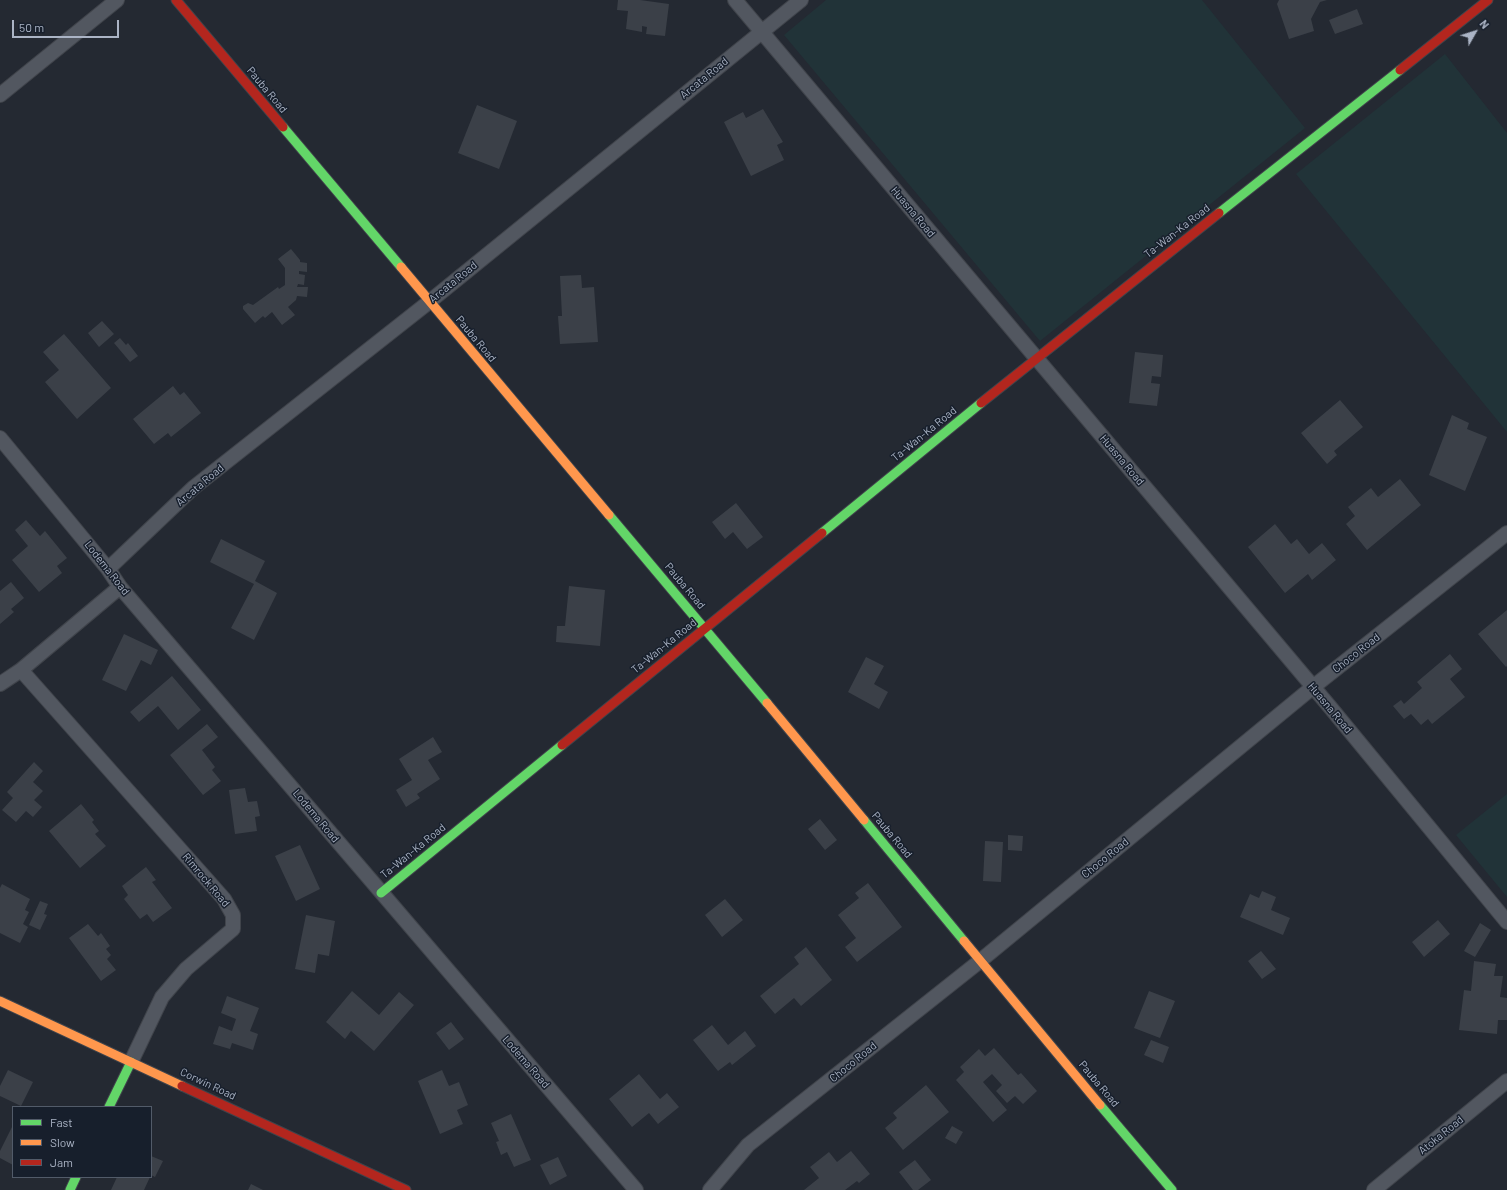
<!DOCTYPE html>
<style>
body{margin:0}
#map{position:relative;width:1507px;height:1190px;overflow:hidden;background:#242932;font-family:Barlow,sans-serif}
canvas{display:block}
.legend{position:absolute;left:12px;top:1106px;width:140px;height:72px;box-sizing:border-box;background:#171f2c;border:1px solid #525b69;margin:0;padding:5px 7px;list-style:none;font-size:12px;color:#abb4c5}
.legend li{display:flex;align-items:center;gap:8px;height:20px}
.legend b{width:20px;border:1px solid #525b69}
.north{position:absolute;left:1455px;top:12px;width:40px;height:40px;-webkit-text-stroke:3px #171f2c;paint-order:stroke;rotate:51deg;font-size:11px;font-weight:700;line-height:16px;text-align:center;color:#abb4c5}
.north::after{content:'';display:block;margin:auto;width:14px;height:18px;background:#abb4c5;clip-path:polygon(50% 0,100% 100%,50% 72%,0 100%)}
.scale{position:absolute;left:12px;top:20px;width:107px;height:18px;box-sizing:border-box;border:2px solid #abb4c5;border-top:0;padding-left:5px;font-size:12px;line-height:14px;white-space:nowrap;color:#abb4c5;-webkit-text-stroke:3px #171f2c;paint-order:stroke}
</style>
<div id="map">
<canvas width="1507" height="1190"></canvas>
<ul class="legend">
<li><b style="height:5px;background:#63d668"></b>Fast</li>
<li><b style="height:5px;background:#ff974d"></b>Slow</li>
<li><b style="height:5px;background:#b3261e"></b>Jam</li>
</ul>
<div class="north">N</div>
<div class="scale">50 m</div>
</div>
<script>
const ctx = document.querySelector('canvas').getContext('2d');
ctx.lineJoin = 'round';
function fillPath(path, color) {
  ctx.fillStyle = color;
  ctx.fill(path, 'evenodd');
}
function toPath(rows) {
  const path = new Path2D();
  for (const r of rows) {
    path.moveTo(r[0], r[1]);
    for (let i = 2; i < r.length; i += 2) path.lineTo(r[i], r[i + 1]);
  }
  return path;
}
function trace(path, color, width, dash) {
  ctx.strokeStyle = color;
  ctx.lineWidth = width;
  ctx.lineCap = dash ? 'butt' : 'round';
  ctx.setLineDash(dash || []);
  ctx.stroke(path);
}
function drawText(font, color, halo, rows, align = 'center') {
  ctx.font = font + ' Barlow,sans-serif';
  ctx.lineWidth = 3;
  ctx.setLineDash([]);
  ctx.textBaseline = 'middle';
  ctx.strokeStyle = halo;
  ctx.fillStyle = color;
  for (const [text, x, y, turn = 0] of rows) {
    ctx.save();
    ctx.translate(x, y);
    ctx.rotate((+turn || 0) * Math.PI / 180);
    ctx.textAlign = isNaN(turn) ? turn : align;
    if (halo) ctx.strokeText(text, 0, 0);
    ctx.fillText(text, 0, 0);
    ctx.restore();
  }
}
const green = toPath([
 [826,0,1202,0,1305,128,1040,341,784,35],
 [1445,54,1507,133,1507,432,1296,174],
 [1507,794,1507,897,1456,835]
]);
const building = toPath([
 [618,0,640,0,669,4,665,36,646,34,647,27,642,26,642,32,626,29,628,11,617,10],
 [1279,0,1327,0,1320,2,1311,19,1314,31,1289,39,1277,4],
 [1357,9,1363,24,1335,34,1329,20],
 [477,105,517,121,499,169,458,153],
 [763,109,783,142,777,145,784,160,751,176,724,122,743,112,746,118],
 [291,249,300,260,300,262,307,263,307,272,299,271,299,274,305,275,304,285,298,284,297,287,308,287,307,297,297,296,296,300,288,307,295,315,282,325,272,312,265,318,263,316,255,323,243,309,243,306,248,303,253,305,278,287,279,289,285,285,285,268,278,259],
 [581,275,582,288,594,287,598,342,560,344,558,316,562,316,560,276],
 [102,321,114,334,99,347,88,333],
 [64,334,111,388,77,419,45,382,59,370,43,352],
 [120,338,126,345,128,343,138,356,130,362,114,343],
 [1135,352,1163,355,1161,377,1152,376,1151,383,1160,384,1157,406,1129,403],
 [173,386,180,395,184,392,201,413,171,437,168,433,154,444,133,419],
 [1340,400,1363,427,1334,451,1337,455,1327,464,1301,433],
 [1452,415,1469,423,1467,429,1487,437,1465,491,1429,475],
 [1400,479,1421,505,1367,550,1346,524,1355,516,1348,507,1371,488,1378,497],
 [736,503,763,537,747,549,733,532,725,539,712,522],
 [26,520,40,536,45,531,67,558,57,566,62,573,39,592,12,560,28,546,15,530],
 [1275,524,1291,544,1297,539,1309,554,1322,543,1336,560,1312,580,1308,574,1285,593,1248,547],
 [221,539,265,561,255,581,277,593,254,640,231,628,254,584,210,562],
 [11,582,24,598,11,609,14,612,0,624,0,591],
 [569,586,605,590,600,646,556,642,557,626,565,626],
 [1507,610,1507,666,1506,667,1478,634],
 [124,634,158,650,151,665,141,660,126,691,102,680],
 [1450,654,1462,669,1450,679,1465,697,1432,724,1428,719,1421,725,1411,714,1404,719,1393,706,1401,700,1404,704,1422,688,1417,682],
 [866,657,884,666,874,684,888,692,879,709,848,692],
 [172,676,201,710,178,730,158,706,139,722,130,712],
 [207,724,218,737,202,750,215,767,212,770,221,781,203,795,170,755],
 [433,737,442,752,428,760,440,779,417,794,420,798,406,807,396,790,412,780,399,759],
 [34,762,43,771,33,782,43,791,34,800,42,807,33,817,26,811,16,822,2,810,13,798,7,792],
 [245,788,248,802,257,801,260,816,255,817,257,831,235,834,229,790],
 [81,804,94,820,92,822,99,831,95,834,106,846,80,868,49,831],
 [820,819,837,840,825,850,808,829],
 [1008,835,1023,836,1022,851,1008,850],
 [985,841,1003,842,1001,882,983,881],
 [300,845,320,889,296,901,275,856],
 [146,867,156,880,152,882,172,908,153,922,147,914,140,919,124,899,128,895,122,886],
 [868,883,902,927,857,962,845,947,856,938,838,915,859,898,855,893],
 [2,884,30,899,25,910,29,912,23,924,28,927,20,943,0,933,0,888],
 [1262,891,1276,897,1271,910,1290,918,1283,935,1240,917,1250,894,1259,898],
 [725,899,743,920,722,937,705,915],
 [40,901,48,904,44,914,47,915,40,930,29,925],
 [306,915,335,921,329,956,318,954,315,973,295,969],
 [1438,920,1450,934,1424,957,1412,942],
 [1480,923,1491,930,1475,957,1464,951],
 [88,924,98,936,101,933,110,946,106,949,111,955,107,959,116,970,101,981,69,938],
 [806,947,832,980,801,1006,794,998,775,1014,760,996,799,964,794,957],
 [1261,951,1276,969,1262,979,1248,961],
 [1474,961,1496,964,1494,976,1503,976,1500,997,1507,998,1507,1020,1498,1020,1497,1034,1459,1030,1464,990,1471,991],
 [352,991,379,1015,399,992,414,1005,374,1051,351,1031,345,1039,326,1022],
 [1149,991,1175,1001,1160,1038,1134,1028],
 [227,996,259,1008,250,1031,258,1034,253,1050,232,1043,230,1049,213,1044,219,1026,232,1031,236,1019,221,1013],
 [451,1022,464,1039,449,1050,436,1033],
 [712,1025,728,1045,745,1031,756,1046,732,1065,730,1062,718,1071,693,1040],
 [1151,1040,1169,1047,1163,1063,1144,1055],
 [994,1048,1018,1075,1021,1073,1037,1091,1023,1104,1015,1096,1007,1103,996,1091,1002,1085,992,1074,983,1082,1007,1110,993,1122,956,1080,964,1072,960,1067,979,1049,985,1056],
 [8,1070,33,1082,21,1106,0,1096,0,1086],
 [442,1070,449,1086,459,1082,468,1105,457,1110,463,1124,440,1134,418,1081],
 [639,1074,660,1099,667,1093,679,1107,658,1124,649,1113,632,1127,609,1099],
 [926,1085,949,1112,903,1150,885,1128,897,1118,893,1113],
 [511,1114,531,1160,514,1167,507,1152,501,1155,496,1142,499,1141,491,1123],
 [13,1125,13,1165,0,1158,0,1151],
 [952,1126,963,1132,956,1144,945,1138],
 [851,1151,870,1174,859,1183,857,1181,845,1190,804,1190,819,1178,810,1167,829,1152,837,1162],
 [151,1156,163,1161,155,1177,151,1175],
 [558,1157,567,1176,550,1185,540,1165],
 [915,1160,931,1180,918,1190,913,1190,899,1172],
 [117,1177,150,1177,144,1190,111,1190],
 [251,1184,263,1190,248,1190]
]);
const street = toPath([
 [735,0,1330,707,1507,922],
 [0,95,117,0],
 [0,438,108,569,120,587,636,1190],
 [108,569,193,488,429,302,801,0],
 [21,670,224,899,233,915,233,929,186,969,162,997,131,1062],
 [0,684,21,670,120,587],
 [710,1190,748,1145,980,961,1313,687,1507,533],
 [1374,1190,1507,1081]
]);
const fast = toPath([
 [283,127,401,267],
 [1219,213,1400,70],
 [609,515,767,703],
 [822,533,981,403],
 [864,820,964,941],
 [381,893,562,745],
 [1100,1105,1172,1190],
 [109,1107,131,1062],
 [70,1190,76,1177]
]);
const slow = toPath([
 [401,267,609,515],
 [767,703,864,820],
 [964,941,1100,1105],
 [0,1001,182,1086]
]);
const jam = toPath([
 [176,0,283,127],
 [1400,70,1488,0],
 [981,403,1219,213],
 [562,745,822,533],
 [182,1086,406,1190]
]);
const streetNames = [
 ["Arcata Road",704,78,-39],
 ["Pauba Road",267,90,50],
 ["Huasna Road",913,212,50],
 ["Ta-Wan-Ka Road",1177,231,-38],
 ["Arcata Road",453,282,-39],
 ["Pauba Road",476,339,50],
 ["Ta-Wan-Ka Road",924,434,-39],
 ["Huasna Road",1122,460,50],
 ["Arcata Road",200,485,-40],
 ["Lodema Road",107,568,52],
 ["Pauba Road",685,586,50],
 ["Ta-Wan-Ka Road",664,646,-39],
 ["Choco Road",1356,653,-38],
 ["Huasna Road",1330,708,50],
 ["Lodema Road",316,816,50],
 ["Pauba Road",892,835,50],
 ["Ta-Wan-Ka Road",413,851,-39],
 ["Choco Road",1105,858,-39],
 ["Rimrock Road",206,880,50],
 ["Lodema Road",526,1062,49],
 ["Choco Road",853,1062,-39],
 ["Corwin Road",208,1084,25],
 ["Pauba Road",1099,1084,50],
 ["Atoka Road",1441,1135,-39]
];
fillPath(green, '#213338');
fillPath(building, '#3b4048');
trace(street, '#40444b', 16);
trace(fast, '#40444b', 11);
trace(slow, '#40444b', 11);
trace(jam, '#40444b', 11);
trace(street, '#525760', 14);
trace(fast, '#63d668', 9);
trace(slow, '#ff974d', 9);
trace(jam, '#b3261e', 9);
drawText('11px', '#abb4c5', '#171f2c', streetNames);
</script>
